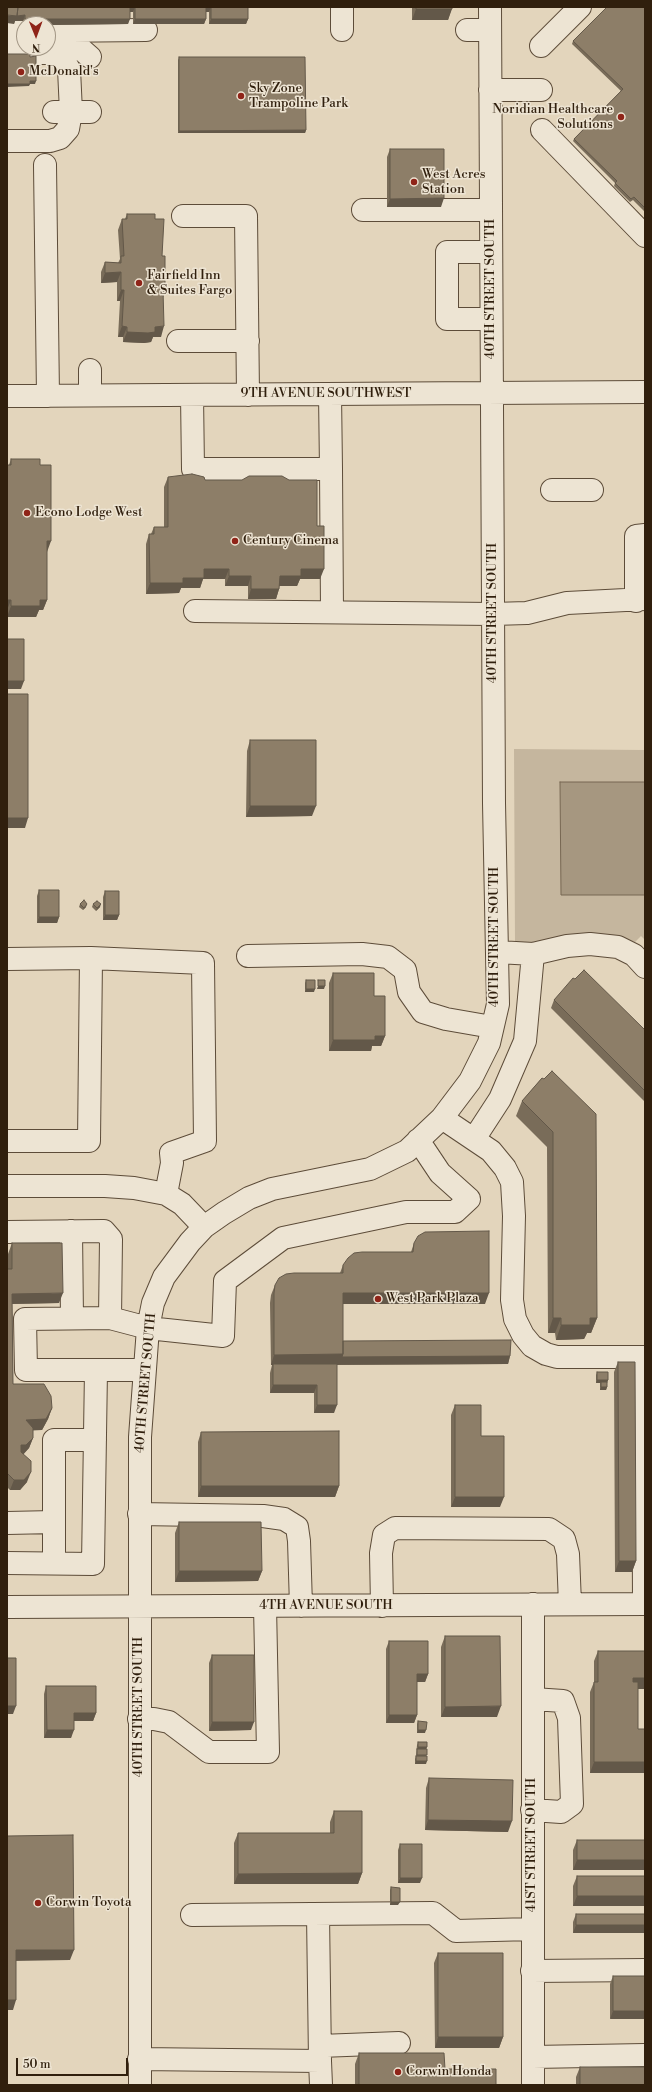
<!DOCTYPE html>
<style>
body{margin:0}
#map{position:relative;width:652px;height:2092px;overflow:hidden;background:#e3d5bc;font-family:"Libre Bodoni",serif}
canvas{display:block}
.frame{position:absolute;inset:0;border:8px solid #301f0d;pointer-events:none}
.north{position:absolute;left:16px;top:16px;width:40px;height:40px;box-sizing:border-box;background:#ede4d3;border:1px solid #a19584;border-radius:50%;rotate:179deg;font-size:11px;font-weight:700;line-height:16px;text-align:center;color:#301f0d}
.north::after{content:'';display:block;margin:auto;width:14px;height:18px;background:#8f2418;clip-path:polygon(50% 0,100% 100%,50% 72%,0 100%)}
.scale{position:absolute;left:16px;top:2058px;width:112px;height:18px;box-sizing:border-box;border:2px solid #301f0d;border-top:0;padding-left:5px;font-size:12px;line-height:14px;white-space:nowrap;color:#301f0d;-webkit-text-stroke:3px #ede4d3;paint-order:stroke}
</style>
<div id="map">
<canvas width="652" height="2092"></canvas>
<div class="frame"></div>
<div class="north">N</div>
<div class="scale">50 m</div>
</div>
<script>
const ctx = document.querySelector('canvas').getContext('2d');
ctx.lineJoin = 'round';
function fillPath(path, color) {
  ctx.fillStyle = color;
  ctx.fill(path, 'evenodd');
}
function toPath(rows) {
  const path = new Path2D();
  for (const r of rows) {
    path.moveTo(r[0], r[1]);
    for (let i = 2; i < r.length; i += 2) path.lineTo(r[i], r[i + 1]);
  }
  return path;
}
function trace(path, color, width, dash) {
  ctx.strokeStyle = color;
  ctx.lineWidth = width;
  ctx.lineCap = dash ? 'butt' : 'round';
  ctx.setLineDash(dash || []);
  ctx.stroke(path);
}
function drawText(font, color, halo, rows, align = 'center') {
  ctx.font = font + ' "Libre Bodoni",serif';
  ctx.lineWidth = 3;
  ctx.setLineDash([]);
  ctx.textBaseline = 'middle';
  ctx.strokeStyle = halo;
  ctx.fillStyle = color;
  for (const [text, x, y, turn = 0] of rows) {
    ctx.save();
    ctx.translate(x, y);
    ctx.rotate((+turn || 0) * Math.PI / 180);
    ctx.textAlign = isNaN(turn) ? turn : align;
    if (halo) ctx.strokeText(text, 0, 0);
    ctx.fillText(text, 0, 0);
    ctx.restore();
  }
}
const green = toPath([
 [514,749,645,750,645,940,641,936,635,942,609,934,566,935,539,945,515,943]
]);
const water = toPath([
 [560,782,645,782,645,895,561,895,560,782]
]);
const minor = toPath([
 [342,7,342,30],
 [467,30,490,30],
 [7,31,24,31],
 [48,31,146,30],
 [48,46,66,46,82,50,90,57],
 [541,46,580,7],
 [7,53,51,53,62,57,69,69,71,112,68,129,60,138,50,141,7,141],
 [490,90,541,90],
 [54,112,90,112],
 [542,130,645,236],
 [45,165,48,396],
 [363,210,490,210],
 [183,216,246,216,248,395],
 [491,252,447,252,447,319,491,319],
 [178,341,248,341],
 [90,370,90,395],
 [192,395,193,469,331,469,330,394],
 [7,396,645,392],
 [331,469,332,612],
 [552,490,592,490],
 [636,601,636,536,645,535],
 [195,611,493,614,527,613,567,603,645,599],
 [498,952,533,954,567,946,590,944,618,947,634,955,645,967],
 [248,956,362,954,388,957,405,970,409,992,423,1012,446,1019,492,1027],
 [7,959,91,958,203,963,205,1141,171,1153,172,1163,166,1194],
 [442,1118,491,1151,505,1168,512,1182,514,1216,512,1300,515,1319,523,1335,532,1346,546,1354,557,1357,645,1357],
 [474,1139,500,1099,525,1041,533,954],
 [7,1141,89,1141,91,958],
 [7,1186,105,1186,134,1188,166,1194,182,1204,204,1227],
 [71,1231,72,1318],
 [7,1232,104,1231,111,1239,110,1318,148,1328,223,1336,225,1281,283,1238,406,1212,455,1212,469,1199,440,1173,418,1140],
 [110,1318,25,1319,26,1370,144,1370],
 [643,1357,644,1604],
 [139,1514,263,1516,284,1519,297,1527,299,1541,301,1606],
 [54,1522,54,1440,95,1440],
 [7,1523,54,1522,54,1563],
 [7,1563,93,1564,96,1370],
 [382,1606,381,1553,384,1535,395,1528,549,1529,564,1539,568,1554,570,1604],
 [7,1607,645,1604],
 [139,1719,154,1719,169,1722,209,1752,268,1752,265,1606],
 [532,1810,561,1812,572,1804,569,1718,563,1701,533,1699],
 [318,1914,320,2061],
 [192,1915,433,1913,456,1931,532,1929],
 [532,1971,645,1970],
 [320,2046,399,2043],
 [533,2057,645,2055],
 [139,2059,320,2061,321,2085],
 [140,2085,140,1437,148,1328,153,1303,164,1277,190,1242,204,1227,224,1213,249,1198,272,1189,370,1169,407,1151,442,1118,470,1081,489,1043,498,1004,494,803,490,7],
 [533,2085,533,1604]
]);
const wall = toPath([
 [7,7,248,7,248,19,246,24,209,24,209,12,206,12,206,19,204,24,133,24,133,12,130,12,128,24,48,25,48,24,24,24,24,25,23,25,23,21,15,21,14,24],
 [412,7,452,7,448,20,412,20],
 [645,7,645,212,633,200,630,202,614,186,615,183,573,141,574,139,621,91,572,44,573,41],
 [179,57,306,130,305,133,178,133,178,60],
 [390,149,441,207,387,207,387,157],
 [127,214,155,219,162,256,165,290,163,297,161,337,153,337,151,342,144,343,123,342,123,337,118,337,120,301,117,301,117,282,101,283,101,272,105,262,118,263,120,259,118,230,122,219,125,219],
 [11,459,40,465,47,552,47,600,43,610,39,610,36,617,7,617,9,465],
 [168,477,205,480,317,526,320,579,300,579,297,586,279,586,279,589,276,599,248,599,248,586,225,586,225,579,203,579,200,588,181,588,179,593,146,594,146,544,149,534,151,534,154,527,164,527,164,487],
 [250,740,312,816,246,817,247,751],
 [39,890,59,917,57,923,37,923,37,896],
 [105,891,119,915,117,920,103,920,103,897],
 [80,904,86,907,83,910,79,907],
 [93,904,100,907,96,911,92,907],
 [333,973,374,996,385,1036,381,1046,372,1046,371,1051,329,1051,329,983],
 [575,979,645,1030,645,1102,551,1008,554,1000],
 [306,980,314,992,305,992,305,983],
 [542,1078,597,1318,591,1333,587,1333,584,1339,556,1340,555,1333,548,1333,547,1147,516,1116,522,1101],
 [12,1243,59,1303,12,1304,13,1384,52,1408,48,1419,42,1430,33,1430,33,1438,29,1448,23,1454,27,1482,20,1490,10,1490,7,1487,7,1269,8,1269,8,1254],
 [414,1243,485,1304,343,1304,343,1341,510,1356,508,1364,337,1365,334,1413,314,1413,314,1393,270,1393,270,1373,272,1365,271,1365,270,1303,271,1295,275,1285,340,1273,343,1265,411,1252],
 [618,1362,636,1561,632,1572,615,1572,614,1372],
 [597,1372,608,1380,607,1383,607,1387,606,1390,600,1390,600,1383,596,1383,596,1375],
 [455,1405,481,1436,500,1507,451,1507,451,1415],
 [201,1432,339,1486,335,1497,198,1497,198,1442],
 [179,1522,262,1571,258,1581,175,1582,175,1533],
 [445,1636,497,1717,441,1717,441,1647],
 [389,1641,428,1674,425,1682,417,1682,417,1715,414,1723,386,1723,386,1649],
 [598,1651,645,1651,645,1689,638,1689,638,1729,645,1729,645,1773,590,1773,590,1692,594,1682,594,1661],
 [212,1655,251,1730,209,1731,209,1663],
 [46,1686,96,1713,93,1721,74,1721,71,1738,44,1738,44,1694],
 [418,1721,425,1733,417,1733,417,1724],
 [418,1742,426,1749,426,1764,415,1764,415,1759,416,1756,417,1745],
 [429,1778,508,1832,425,1830,426,1788],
 [334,1811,362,1873,358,1884,234,1884,234,1843,238,1833,330,1833,330,1822],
 [577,1840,645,1840,645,1870,573,1870,573,1850],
 [400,1844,420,1883,398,1883,398,1850],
 [577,1876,645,1876,645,1906,573,1906,573,1886],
 [391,1887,398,1905,390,1905,390,1890],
 [576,1914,645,1914,573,1933,573,1922],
 [438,1953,503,2037,499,2048,435,2048,434,1963],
 [613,1976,645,1976,610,2019,610,1984],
 [359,2053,445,2069,496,2085,355,2085,355,2064],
 [580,2067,645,2085,576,2085,576,2077]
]);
const shadedWall = toPath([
 [130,7,135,7,133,12,128,12],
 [206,7,211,7,209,12,204,12],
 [416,9,452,9,448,20,412,20],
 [7,15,16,16,25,15,23,21,15,21,14,24,7,23],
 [25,19,130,19,128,24,48,25,48,24,24,24,24,25,23,25],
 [135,19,206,19,204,24,133,24],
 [211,19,248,19,246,24,209,24],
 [30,81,36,81,35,84,30,84,29,86,7,87,7,84],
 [306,130,305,133,178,133,179,131],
 [444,198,441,207,387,207,390,199],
 [121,272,117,282,101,283,105,273],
 [121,290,124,290,120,301,117,301],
 [163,290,165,290,162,301],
 [122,326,127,327,123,337,118,337],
 [164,326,161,337,153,337,151,342,144,343,123,342,127,332,155,327],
 [47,541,51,541,47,552,43,552],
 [204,569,229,569,225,579,203,579,200,588,181,588,179,593,146,594,150,583,183,578],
 [301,569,324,569,320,579,300,579,297,586,276,586,280,576],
 [229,576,251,576,248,586,225,586],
 [251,589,279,589,276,599,248,599],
 [7,600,11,600,7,610],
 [40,600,47,600,43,610,39,610,36,617,7,617,11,606],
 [7,681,24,681,21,689,7,689],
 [250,806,316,806,312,816,246,817],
 [7,818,28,818,25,828,7,828],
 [87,904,86,907,83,910,84,908],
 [101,904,100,907,96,911,97,908],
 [105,915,119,915,117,920,103,920],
 [39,917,59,917,57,923,37,923],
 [318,986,325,986,324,989,317,989],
 [306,989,315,989,314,992,305,992],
 [375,1036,385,1036,381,1046,372,1046,371,1051,329,1051,333,1040],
 [63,1293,59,1303,8,1304,12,1294],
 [343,1293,489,1293,485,1304,339,1304],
 [553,1318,561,1318,555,1333,548,1333],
 [590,1318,597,1318,591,1333,587,1333,584,1339,556,1340,561,1325],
 [343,1354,510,1356,508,1364,271,1365,274,1355],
 [597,1380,608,1380,607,1383,601,1383,601,1382,600,1383,596,1383],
 [273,1385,317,1385,314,1393,270,1393],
 [601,1387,607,1387,606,1390,600,1390],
 [317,1405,337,1405,334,1413,314,1413],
 [52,1408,48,1419,42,1430,22,1431,26,1420],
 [33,1438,29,1448,22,1456,17,1456,21,1445],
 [31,1472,27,1482,20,1490,10,1490,14,1480],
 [201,1486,339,1486,335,1497,198,1497],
 [455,1497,504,1497,500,1507,451,1507],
 [619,1561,636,1561,632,1572,615,1572],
 [179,1571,262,1571,258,1581,175,1582],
 [417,1674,428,1674,425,1682,414,1682],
 [633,1678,645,1678,645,1689,630,1689],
 [7,1706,16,1706,13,1714,7,1714],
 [501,1706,497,1717,441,1717,445,1707],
 [74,1713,96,1713,93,1721,71,1721],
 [389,1715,417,1715,414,1723,386,1723],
 [212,1722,254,1722,251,1730,209,1731],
 [47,1730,74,1730,71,1738,44,1738],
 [418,1730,426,1730,425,1733,417,1733],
 [418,1747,427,1747,426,1750,417,1750],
 [416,1761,427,1761,426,1764,415,1764],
 [594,1762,645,1762,645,1773,590,1773],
 [428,1820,512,1821,508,1832,425,1830],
 [577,1860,645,1860,645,1870,573,1870],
 [362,1873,358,1884,234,1884,238,1874],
 [400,1878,422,1878,420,1883,398,1883],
 [577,1896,645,1896,645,1906,573,1906],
 [391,1902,400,1902,398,1905,390,1905],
 [576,1925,645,1925,645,1933,573,1933],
 [16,1950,74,1950,70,1960,12,1961],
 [7,2000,16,2000,13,2010,7,2010],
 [613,2011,645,2011,645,2019,610,2019],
 [438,2037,503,2037,499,2048,435,2048]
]);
const building = toPath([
 [7,7,18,7,17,16,7,15,7,7],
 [18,7,130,7,130,19,25,19,25,15,17,16,18,7],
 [135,7,206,7,206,19,135,19,135,7],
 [211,7,248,7,248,19,211,19,211,7],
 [416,7,452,7,452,9,416,9,416,7],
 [607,7,645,7,645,208,634,197,631,199,615,183,617,181,574,139,623,89,573,41,607,7],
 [7,54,30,54,30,57,36,56,36,81,30,81,30,84,7,84,7,54],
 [179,57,305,57,306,130,179,131,179,57],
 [390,149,444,149,444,198,390,199,390,149],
 [127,214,155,214,155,219,164,219,162,256,165,256,165,290,163,290,164,326,155,327,155,332,148,333,127,332,127,327,122,326,124,290,121,290,121,272,105,273,105,262,121,263,121,256,124,256,122,219,127,219,127,214],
 [11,459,40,459,40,465,51,465,51,541,47,541,47,600,40,600,40,606,11,606,11,600,7,600,7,465,11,465,11,459],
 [192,474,204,477,205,480,242,480,249,476,282,476,289,480,317,480,317,526,324,526,324,569,301,569,301,576,280,576,279,589,251,589,251,576,229,576,229,569,204,569,204,578,183,578,183,583,150,583,149,534,154,534,154,527,168,527,168,477,192,474],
 [7,639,24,639,24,681,7,681,7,639],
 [7,694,28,694,28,818,7,818,7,694],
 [250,740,316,740,316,806,250,806,250,740],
 [39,890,59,890,59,917,39,917,39,890],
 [105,891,119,891,119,915,105,915,105,891],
 [84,900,87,904,84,908,80,904,84,900],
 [97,901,101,904,97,908,93,904,97,901],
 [584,970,645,1030,645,1091,554,1000,573,978,575,979,584,970],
 [333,973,374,973,374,996,385,996,385,1036,375,1036,375,1040,333,1040,333,973],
 [306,980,315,980,315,989,306,989,306,980],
 [318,980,325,980,325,986,318,986,318,980],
 [552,1071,596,1114,597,1318,590,1318,590,1325,561,1325,561,1318,553,1318,553,1132,522,1101,542,1078,544,1079,552,1071],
 [489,1231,489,1293,343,1293,343,1354,274,1355,274,1293,275,1285,279,1278,286,1274,294,1273,343,1273,343,1265,348,1258,354,1253,362,1252,413,1252,414,1243,418,1236,425,1232,489,1231],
 [12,1243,62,1243,63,1293,12,1294,13,1384,44,1384,51,1396,52,1408,46,1419,26,1420,33,1428,33,1438,26,1445,21,1445,21,1452,31,1461,31,1472,24,1480,14,1480,7,1473,7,1269,12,1269,12,1243],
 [511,1340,510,1356,342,1357,343,1354,343,1341,511,1340],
 [618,1362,635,1362,636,1561,619,1561,618,1362],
 [273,1364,337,1364,337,1405,317,1405,317,1385,273,1385,273,1364],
 [597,1372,608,1372,608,1380,597,1380,597,1372],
 [601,1382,607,1382,607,1387,601,1387,601,1382],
 [455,1405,481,1405,481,1436,504,1436,504,1497,455,1497,455,1405],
 [339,1431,339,1486,201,1486,201,1432,339,1431],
 [179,1522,261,1522,262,1571,179,1571,179,1522],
 [445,1636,500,1636,501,1706,445,1707,445,1636],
 [389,1641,428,1641,428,1674,417,1674,417,1715,389,1715,389,1641],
 [598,1651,645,1651,645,1678,633,1678,633,1682,638,1682,638,1729,645,1729,645,1762,594,1762,594,1682,598,1682,598,1651],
 [212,1655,254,1655,254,1722,212,1722,212,1655],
 [7,1658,16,1658,16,1706,7,1706,7,1658],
 [46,1686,96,1686,96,1713,74,1713,74,1730,47,1730,46,1686],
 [418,1721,427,1722,426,1730,418,1730,418,1721],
 [418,1742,427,1742,427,1747,418,1747,418,1742],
 [417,1749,427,1749,427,1755,417,1755,417,1749],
 [416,1756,427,1756,427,1761,416,1761,416,1756],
 [429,1778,513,1780,512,1821,428,1820,429,1778],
 [334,1811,362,1811,362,1873,238,1874,238,1833,334,1833,334,1811],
 [73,1835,74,1950,16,1950,16,2000,7,2000,7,1836,73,1835],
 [577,1840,645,1840,645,1860,577,1860,577,1840],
 [400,1844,422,1844,422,1878,400,1878,400,1844],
 [577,1876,645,1876,645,1896,577,1896,577,1876],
 [391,1887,400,1888,400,1902,391,1902,391,1887],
 [576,1914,645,1914,645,1925,576,1925,576,1914],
 [438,1953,503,1953,503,2037,438,2037,438,1953],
 [613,1976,645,1976,645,2011,613,2011,613,1976],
 [359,2053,444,2053,445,2069,496,2069,496,2085,359,2085,359,2053],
 [580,2067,645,2067,645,2085,580,2085,580,2067]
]);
const markers = [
 [21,72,4,"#8f2418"],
 [241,96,4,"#8f2418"],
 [621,117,4,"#8f2418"],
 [414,182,4,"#8f2418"],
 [139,283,4,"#8f2418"],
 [27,513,4,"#8f2418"],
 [235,541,4,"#8f2418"],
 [378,1299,4,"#8f2418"],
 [38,1903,4,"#8f2418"],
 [398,2072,4,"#8f2418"]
];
const poiNames = [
 ["McDonald's",29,72],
 ["Sky Zone",249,89],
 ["Trampoline Park",249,104],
 ["Noridian Healthcare",613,110,"right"],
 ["Solutions",613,125,"right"],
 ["West Acres",422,175],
 ["Station",422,190],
 ["Fairfield Inn",147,276],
 ["& Suites Fargo",147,291],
 ["Econo Lodge West",35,513],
 ["Century Cinema",243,541],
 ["West Park Plaza",386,1299],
 ["Corwin Toyota",46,1903],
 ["Corwin Honda",406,2072]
];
const streetNames = [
 ["40TH STREET SOUTH",491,289,-90],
 ["9TH AVENUE SOUTHWEST",326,394],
 ["40TH STREET SOUTH",493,613,-90],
 ["40TH STREET SOUTH",495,937,-90],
 ["40TH STREET SOUTH",146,1383,-85],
 ["4TH AVENUE SOUTH",326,1606],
 ["40TH STREET SOUTH",139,1707,-90],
 ["41ST STREET SOUTH",532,1845,-90]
];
fillPath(green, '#c5b69e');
fillPath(water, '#a69780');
trace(water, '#776752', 1);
trace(minor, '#5d4c39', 24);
trace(minor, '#ede4d3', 22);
fillPath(wall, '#796c59');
fillPath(shadedWall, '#635849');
fillPath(building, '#8d7e68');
trace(building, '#635849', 1);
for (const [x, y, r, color] of markers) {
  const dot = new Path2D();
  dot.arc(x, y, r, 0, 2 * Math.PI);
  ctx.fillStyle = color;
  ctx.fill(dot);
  trace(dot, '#ede4d3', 1.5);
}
drawText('13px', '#301f0d', '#ede4d3', poiNames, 'left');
drawText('13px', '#301f0d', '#ede4d3', streetNames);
</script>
